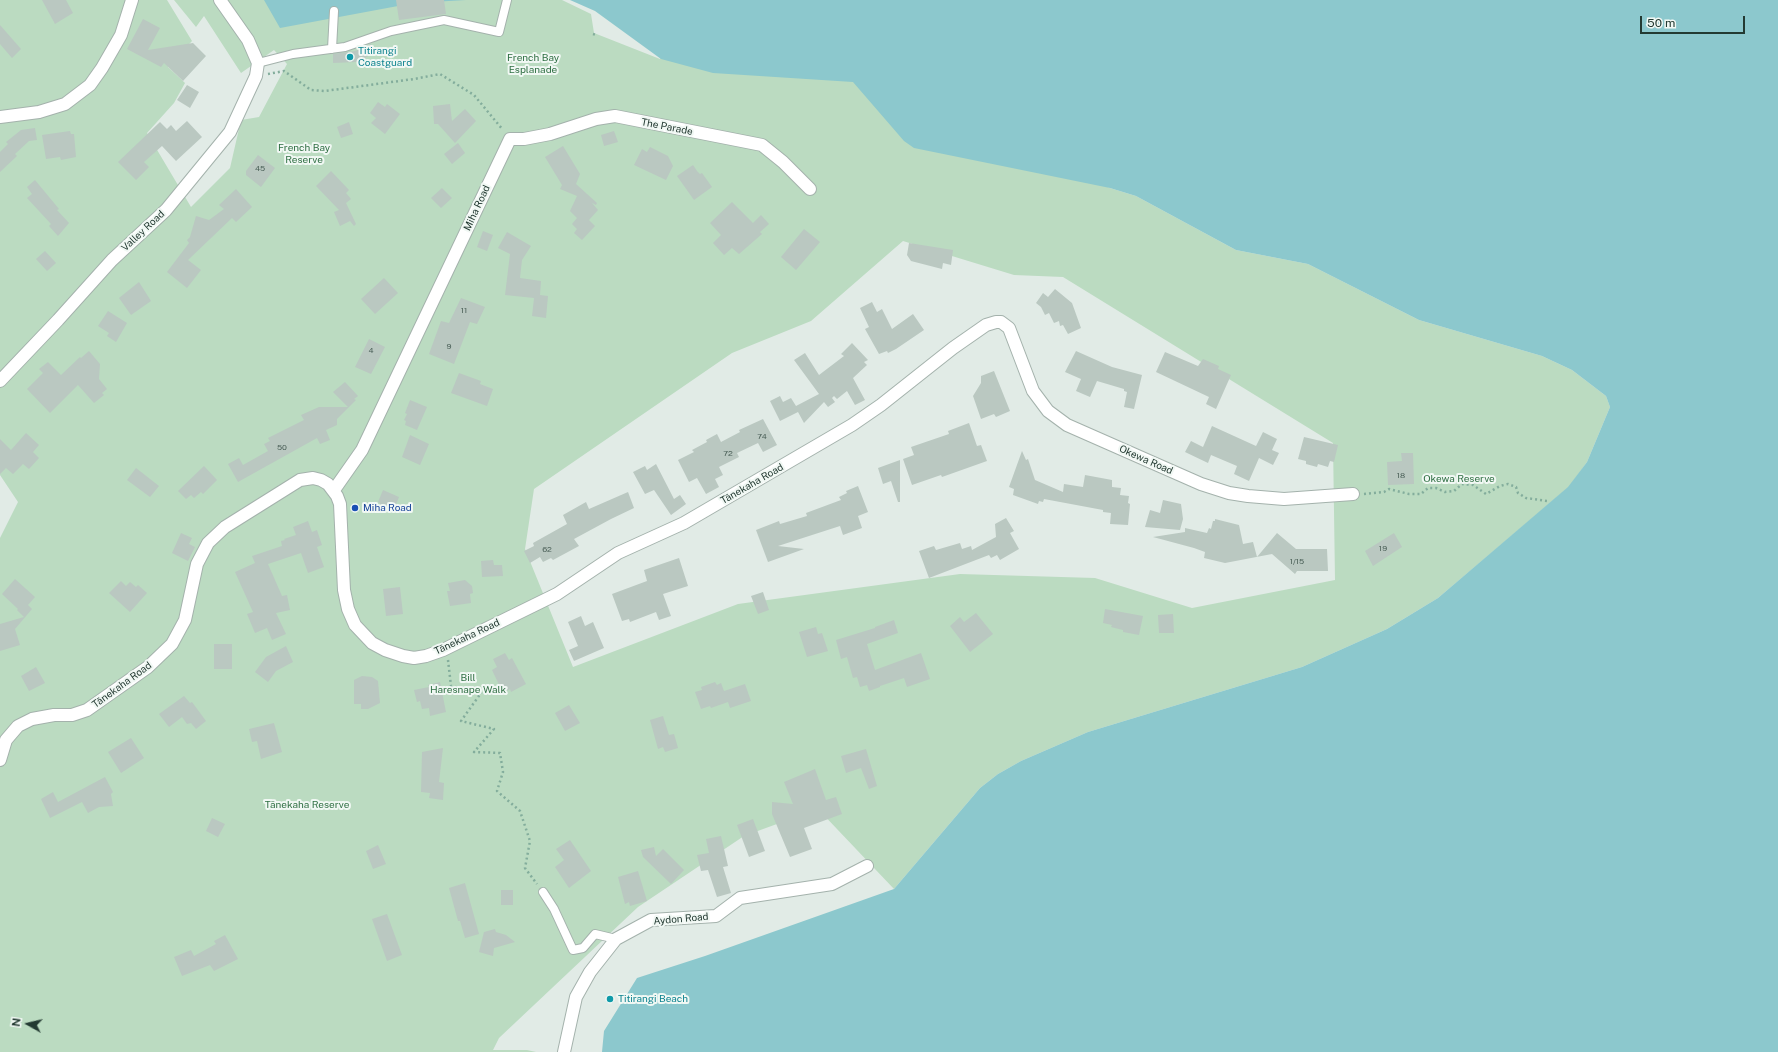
<!DOCTYPE html>
<meta charset="utf-8">
<style>
body{margin:0}
#map{position:relative;width:1778px;height:1052px;overflow:hidden;background:#e1ebe6;font-family:"Public Sans",sans-serif}
canvas{display:block}
.north{position:absolute;left:8px;top:1004px;width:40px;height:40px;-webkit-text-stroke:3px #f1f8f4;paint-order:stroke;rotate:278deg;font-size:11px;font-weight:700;line-height:16px;text-align:center;color:#233a32}
.north::after{content:'';display:block;margin:auto;width:14px;height:18px;background:#233a32;clip-path:polygon(50% 0,100% 100%,50% 72%,0 100%)}
.scale{position:absolute;left:1640px;top:16px;width:105px;height:18px;box-sizing:border-box;border:2px solid #233a32;border-top:0;padding-left:5px;font-size:12px;line-height:14px;white-space:nowrap;color:#233a32;-webkit-text-stroke:3px #f1f8f4;paint-order:stroke}
</style>
<div id="map">
<canvas width="1778" height="1052"></canvas>
<div class="north">N</div>
<div class="scale">50 m</div>
</div>
<script>
const ctx = document.querySelector('canvas').getContext('2d');
ctx.lineJoin = 'round';
function fillPath(path, color) {
  ctx.fillStyle = color;
  ctx.fill(path, 'evenodd');
}
function toPath(rows) {
  const path = new Path2D();
  for (const r of rows) {
    path.moveTo(r[0], r[1]);
    for (let i = 2; i < r.length; i += 2) path.lineTo(r[i], r[i + 1]);
  }
  return path;
}
function trace(path, color, width, dash) {
  ctx.strokeStyle = color;
  ctx.lineWidth = width;
  ctx.lineCap = dash ? 'butt' : 'round';
  ctx.setLineDash(dash || []);
  ctx.stroke(path);
}
function drawText(font, color, halo, rows, align = 'center') {
  ctx.font = font + ' "Public Sans",sans-serif';
  ctx.lineWidth = 4;
  ctx.setLineDash([]);
  ctx.textBaseline = 'middle';
  ctx.strokeStyle = halo;
  ctx.fillStyle = color;
  for (const [text, x, y, turn = 0] of rows) {
    ctx.save();
    ctx.translate(x, y);
    ctx.rotate((+turn || 0) * Math.PI / 180);
    ctx.textAlign = isNaN(turn) ? turn : align;
    if (halo) ctx.strokeText(text, 0, 0);
    ctx.fillText(text, 0, 0);
    ctx.restore();
  }
}
const green = toPath([
 [0,0,167,0,192,41,168,67,185,83,174,103,147,133,191,207,230,168,241,120,259,117,287,64,274,50,241,73,204,16,196,27,174,0,562,0,591,14,594,33,660,59,684,0,1110,188,1136,196,1236,250,1308,264,1419,320,1542,356,1572,370,1606,396,1610,407,1587,462,1569,487,1438,598,1387,629,1302,667,1088,732,1021,761,998,774,980,788,894,889,818,809,744,836,638,907,499,1038,493,1050,527,1050,536,1052,0,1052,0,538,18,502,0,475],
 [903,241,1014,275,1063,277,1333,443,1335,580,1192,608,1095,578,960,574,738,604,573,667,525,549,534,489,732,353,811,321]
]);
const water = toPath([
 [264,0,466,0,414,3,280,28],
 [570,0,1778,0,1778,1052,602,1052,604,1031,637,978,705,956,894,889,980,788,998,774,1021,761,1088,732,1302,667,1387,629,1438,598,1568,487,1587,462,1610,407,1606,396,1572,370,1542,356,1419,320,1308,264,1236,250,1136,196,1110,188,914,148,904,141,853,82,713,73,661,59,595,11]
]);
const building = toPath([
 [42,0,66,0,73,13,55,24],
 [396,0,444,0,446,14,399,20],
 [143,19,160,28,148,50,193,43,206,56,183,81,164,63,161,67,127,49],
 [0,25,21,49,12,58,0,44],
 [371,44,376,52,357,62,333,63,333,54,355,51],
 [187,85,199,92,190,108,177,100],
 [378,102,385,107,387,104,400,114,385,134,371,123,376,118,370,113],
 [450,104,452,121,465,109,476,121,455,143,438,124,434,124,433,106],
 [187,121,202,137,176,161,162,146,144,162,149,167,136,180,118,162,160,122,167,129,171,125,176,131],
 [349,122,353,134,341,138,337,127],
 [35,128,37,140,29,141,15,154,17,156,0,172,0,152,8,144,6,142,21,130],
 [70,131,71,134,74,134,76,157,61,160,60,157,46,159,42,135],
 [614,131,618,142,604,146,601,135],
 [458,143,465,153,452,164,444,154],
 [563,146,580,174,576,184,597,203,596,205,592,203,598,210,589,220,595,226,582,240,574,233,577,229,572,224,577,218,570,211,577,196,560,189,562,185,545,157],
 [650,147,668,156,673,166,666,180,634,165,642,149,647,152],
 [258,155,275,168,261,187,246,175,246,171],
 [693,165,697,171,700,174,702,173,712,187,694,200,677,176],
 [331,171,349,190,346,193,351,199,346,203,356,224,354,226,350,221,340,226,334,212,339,210,316,186],
 [35,180,59,209,57,210,69,223,58,236,49,226,51,224,27,198,32,194,27,187],
 [442,188,452,198,441,208,431,198],
 [236,189,252,207,236,222,232,218,188,260,201,270,187,288,167,272,189,243,187,240,190,237,196,216,209,220,224,209,219,205],
 [732,202,753,223,761,215,769,224,760,232,762,234,739,254,732,248,724,255,713,243,721,235,710,223],
 [804,229,820,242,796,270,781,257],
 [483,231,493,235,487,251,477,247],
 [507,232,531,246,522,260,520,278,541,281,540,295,548,296,546,318,532,316,534,298,505,295,510,254,498,248],
 [909,243,953,250,951,265,943,263,942,269,911,261,907,255],
 [45,251,56,263,47,271,36,259],
 [384,278,398,293,375,314,361,299],
 [139,282,151,301,131,315,119,298],
 [1055,289,1072,303,1081,328,1068,334,1063,325,1060,326,1059,321,1054,323,1049,313,1045,315,1041,307,1036,303,1043,293,1048,297],
 [461,298,485,307,477,324,470,322,454,364,429,354,441,321,449,323],
 [872,302,877,312,882,309,892,329,913,314,924,330,896,349,888,353,887,351,879,354,865,329,869,327,860,308],
 [108,311,127,323,116,342,107,336,109,333,98,326],
 [369,339,385,347,371,374,355,367],
 [852,343,868,360,864,362,867,365,853,378,865,400,855,405,847,391,837,399,834,396,832,398,835,402,828,407,824,402,804,423,798,412,780,421,770,401,780,396,783,402,791,398,796,406,819,394,794,360,805,353,819,375,844,356,841,354],
 [89,351,100,364,99,379,107,389,102,393,104,395,94,403,78,385,50,413,27,389,43,373,39,369,48,362,61,375,80,357,81,358],
 [1076,351,1112,367,1142,375,1134,409,1124,407,1127,392,1124,391,1124,389,1097,381,1090,397,1076,391,1081,379,1065,372],
 [1165,352,1198,366,1203,359,1219,366,1218,369,1231,375,1216,409,1206,404,1209,397,1156,372],
 [994,371,1010,411,996,417,994,414,981,419,973,396,981,383,981,376],
 [459,373,481,381,480,384,493,389,487,406,451,393],
 [345,382,358,396,354,399,356,400,337,419,337,425,326,430,330,440,320,444,317,438,238,482,228,464,239,458,243,465,268,451,264,444,270,441,268,438,304,420,301,415,319,407,348,407,333,392],
 [410,400,427,407,417,430,405,425,406,421,404,420,407,414,405,413],
 [763,419,777,445,763,452,758,443,737,453,739,457,719,467,723,475,715,479,719,487,706,494,697,478,689,482,678,460,694,452,692,450,707,442,706,440,717,434,721,442,740,432,739,430],
 [969,423,977,446,981,445,987,461,942,477,941,475,912,485,903,459,914,455,911,447,949,434,948,431],
 [1212,426,1256,446,1263,432,1277,439,1272,450,1279,453,1273,465,1259,458,1249,481,1234,474,1237,466,1211,455,1208,463,1185,452,1191,441,1203,447],
 [26,433,39,445,33,452,39,458,29,469,23,464,13,474,6,468,0,474,0,439,11,450],
 [410,435,429,444,420,465,402,457],
 [1304,437,1338,445,1334,462,1330,461,1328,467,1318,464,1317,467,1306,464,1306,461,1298,459],
 [1022,451,1026,460,1028,459,1035,480,1063,492,1064,484,1083,487,1085,475,1112,480,1112,487,1121,488,1120,495,1129,496,1128,503,1130,504,1128,525,1110,524,1111,513,1103,512,1103,510,1044,499,1043,502,1039,501,1038,504,1013,495,1014,489,1009,487],
 [1401,453,1413,453,1414,484,1388,485,1387,462,1402,461],
 [900,460,900,502,898,502,891,481,883,484,878,468],
 [656,464,674,499,680,495,686,504,671,515,654,490,645,494,633,472,645,466,647,470],
 [204,466,217,480,203,494,201,492,194,498,191,495,186,499,178,491],
 [136,468,159,486,150,497,127,480],
 [858,486,868,512,858,516,862,528,843,535,840,526,778,546,804,549,768,562,756,530,779,521,780,524,807,516,806,513,841,500,839,497,847,493,846,491],
 [383,490,399,497,393,512,379,506,380,503,378,502],
 [628,492,634,508,611,519,574,539,579,546,553,560,551,558,543,562,540,557,530,563,524,551,534,546,533,543,567,524,563,515,586,502,589,509],
 [1163,500,1181,504,1183,519,1180,530,1145,527,1150,510,1160,513],
 [1006,518,1014,531,1010,533,1019,549,1000,560,997,555,991,558,989,555,929,578,919,551,934,546,936,550,960,543,962,549,971,546,972,550,996,537,995,524],
 [1215,519,1239,525,1243,544,1253,542,1257,557,1277,533,1296,549,1327,549,1328,571,1297,571,1295,574,1272,554,1225,563,1204,558,1205,552,1194,548,1153,537,1185,532,1185,528,1207,533,1209,528,1211,529,1213,521,1215,521],
 [308,521,312,532,317,530,322,545,317,547,324,567,308,573,301,553,268,564,282,596,287,595,290,610,276,613,286,634,272,640,267,628,255,633,247,614,253,612,235,572,255,563,252,556,282,546,281,541,285,540,284,539,296,535,293,527],
 [181,533,192,538,189,544,195,547,188,561,172,553],
 [1394,533,1402,547,1373,566,1365,551],
 [679,558,688,586,663,594,671,616,659,620,656,612,630,622,629,619,622,621,612,594,647,581,644,570],
 [493,560,494,565,502,565,503,576,482,577,481,561],
 [15,579,35,597,28,605,32,609,15,629,20,645,0,651,0,624,24,617,17,610,18,609,2,594],
 [465,580,472,586,473,593,470,594,471,603,450,606,447,591,450,591,448,583],
 [121,581,126,586,130,582,136,587,138,585,147,593,130,612,109,593],
 [400,587,403,614,386,616,383,589],
 [763,592,769,610,758,614,751,596],
 [1105,609,1143,616,1139,635,1123,632,1123,630,1111,627,1112,625,1103,623],
 [976,613,993,634,970,652,950,626,960,617,964,622],
 [1173,614,1174,633,1159,633,1158,615],
 [581,616,585,626,593,622,604,648,574,661,569,650,578,646,568,622],
 [894,620,898,633,867,644,875,670,921,653,930,679,907,687,904,678,880,686,880,687,869,691,867,685,860,687,857,677,853,678,847,657,841,659,836,640,875,628,875,627],
 [816,627,818,634,822,633,828,651,807,657,799,632],
 [214,644,232,644,232,669,214,669],
 [286,646,293,662,276,671,268,682,255,672,266,657],
 [505,653,509,660,512,658,526,684,511,692,510,689,503,693,492,670,497,667,493,659],
 [36,667,45,683,29,691,21,676],
 [362,676,372,677,378,681,380,703,368,709,361,709,361,704,354,704,354,680],
 [440,682,446,712,430,716,429,708,422,709,420,701,417,702,414,690,429,687,428,685],
 [715,682,717,685,721,683,724,691,745,684,751,701,730,708,728,702,711,708,710,706,701,709,695,692,702,690,701,687],
 [184,696,190,703,192,702,206,721,196,729,191,723,187,724,182,717,169,727,159,714],
 [569,705,580,723,565,731,555,713],
 [663,716,669,735,674,734,678,748,665,752,663,747,658,749,650,720],
 [274,723,282,752,261,759,257,741,252,742,249,729],
 [131,738,144,758,121,773,108,752],
 [443,748,439,782,444,783,443,800,429,798,430,793,421,792,422,752],
 [866,749,877,786,869,789,861,768,846,773,841,756],
 [815,769,826,800,836,797,842,814,804,828,812,849,790,857,772,814,772,802,793,804,784,782],
 [105,777,113,792,111,794,113,806,99,807,88,813,82,802,50,818,41,799,53,792,58,802],
 [212,818,225,824,218,837,206,831],
 [753,819,765,851,749,857,737,825],
 [721,836,728,866,723,867,731,893,717,897,708,870,701,871,697,855,709,853,706,839],
 [570,840,591,871,569,888,555,867,564,860,556,849],
 [378,845,386,864,373,869,366,851],
 [654,847,656,856,663,849,684,870,671,884,643,857,641,850],
 [638,871,647,901,630,906,629,902,625,904,618,877],
 [465,883,479,934,465,938,460,921,458,921,449,888],
 [501,890,513,890,513,905,501,905],
 [387,914,402,955,387,961,372,919],
 [495,929,496,932,506,935,515,942,494,948,493,956,479,952,484,932],
 [225,935,238,959,214,971,210,965,182,976,174,957,191,950,194,956,216,944,214,941]
]);
const path = toPath([
 [593,34,596,35],
 [268,74,284,71,311,90,325,91,414,79,440,74,474,95,503,130],
 [1364,494,1384,492,1389,489,1409,494,1421,494,1428,488,1436,488,1445,492,1454,491,1462,484,1473,485,1486,494,1500,486,1508,484,1516,487,1518,493,1526,498,1547,501],
 [448,660,451,686,481,693,461,721,494,729,474,752,500,753,503,772,497,791,520,811,530,841,525,868,537,884]
]);
const service = toPath([
 [332,49,334,11],
 [258,63,293,54,345,47,391,31,444,20,499,32,507,0],
 [543,892,554,909,573,950,583,948,595,934,616,939]
]);
const minor = toPath([
 [0,117,39,112,65,104,90,85,102,68,121,35,132,0],
 [0,381,58,320,112,260,166,210,230,132,256,76,258,63,248,40,220,0],
 [334,490,362,450,510,139,524,139,550,134,596,119,615,116,762,145,783,162,810,189],
 [0,760,6,740,18,726,32,719,54,715,72,715,87,710,148,667,172,644,185,620,197,564,208,543,225,527,300,480,313,478,321,480,328,484,337,496,340,504,344,590,348,609,355,625,372,643,385,650,403,656,414,658,426,656,443,650,557,594,618,553,684,523,852,425,881,405,953,348,986,325,996,322,1001,322,1009,328,1033,391,1048,411,1067,425,1201,484,1229,493,1248,496,1284,499,1353,494],
 [564,1052,576,997,590,972,616,939,651,920,716,916,740,898,832,884,867,866]
]);
const markers = [
 [350,57,4,"#0f9aa8"],
 [355,508,4,"#1a4fb4"],
 [610,999,4,"#0f9aa8"]
];
const numberNames = [
 ["45",260,169],
 ["11",464,311],
 ["9",449,347],
 ["4",371,351],
 ["74",762,437],
 ["50",282,448],
 ["72",728,454],
 ["18",1401,476],
 ["19",1383,549],
 ["62",547,550],
 ["1/15",1297,562]
];
const cultureNames = [
 ["Titirangi",358,51],
 ["Coastguard",358,63],
 ["Titirangi Beach",618,999]
];
const parkNames = [
 ["French Bay",533,58],
 ["Esplanade",533,70],
 ["French Bay",304,148],
 ["Reserve",304,160],
 ["Okewa Reserve",1459,479],
 ["Bill",468,678],
 ["Haresnape Walk",468,690],
 ["Tānekaha Reserve",307,805]
];
const streetNames = [
 ["The Parade",667,127,11],
 ["Miha Road",477,208,-65],
 ["Valley Road",143,231,-43],
 ["Okewa Road",1146,460,24],
 ["Tānekaha Road",752,484,-30],
 ["Tānekaha Road",467,637,-25],
 ["Tānekaha Road",122,685,-36],
 ["Aydon Road",681,919,-5]
];
const transitNames = [
 ["Miha Road",363,508]
];
fillPath(green, '#bbdbc1');
fillPath(water, '#8cc8cd');
fillPath(building, '#bac8c1');
trace(service, '#a4b2ac', 10);
trace(minor, '#a4b2ac', 14);
trace(path, '#83ad9c', 2.5, [2, 3]);
trace(service, '#fff', 8);
trace(minor, '#fff', 12);
for (const [x, y, r, color] of markers) {
  const dot = new Path2D();
  dot.arc(x, y, r, 0, 2 * Math.PI);
  ctx.fillStyle = color;
  ctx.fill(dot);
  trace(dot, '#f1f8f4', 1.5);
}
drawText('8px', '#495e56', null, numberNames);
drawText('10px', '#0d838f', '#f1f8f4', cultureNames, 'left');
drawText('10px', '#2f6f43', '#f1f8f4', parkNames);
drawText('10px', '#233a32', '#f1f8f4', streetNames);
drawText('10px', '#164399', '#f1f8f4', transitNames, 'left');
</script>
